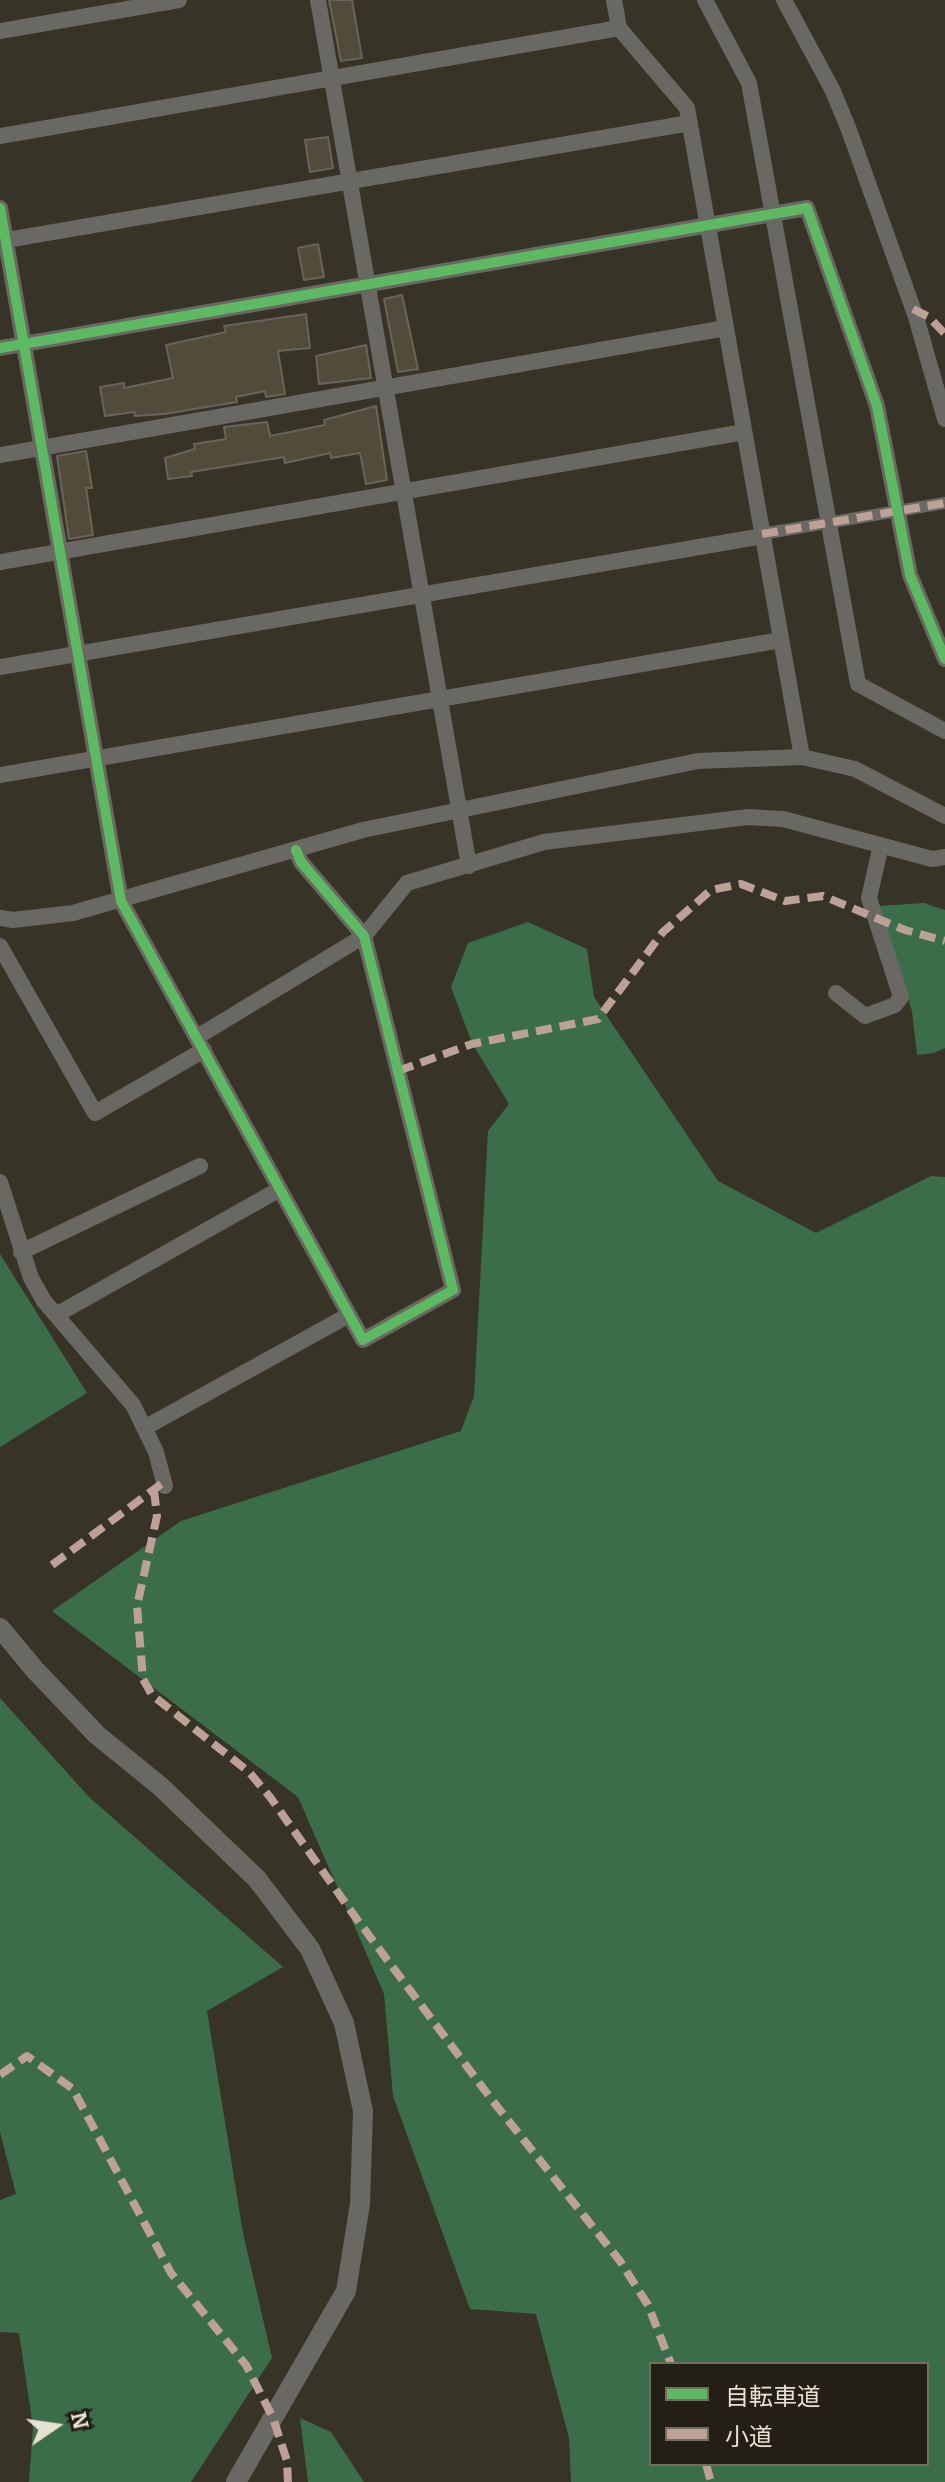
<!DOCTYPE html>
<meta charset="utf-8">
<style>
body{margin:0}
#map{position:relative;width:945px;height:2482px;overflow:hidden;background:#383327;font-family:Bitter,"Noto Sans JP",serif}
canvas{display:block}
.legend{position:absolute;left:649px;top:2362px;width:280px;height:104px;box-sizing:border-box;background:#231f14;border:2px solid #716d61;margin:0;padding:10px 14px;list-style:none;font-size:24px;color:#e7e1d4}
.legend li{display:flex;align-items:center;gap:16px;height:40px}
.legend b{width:40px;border:2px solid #716d61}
.north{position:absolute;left:16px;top:2386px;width:80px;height:80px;-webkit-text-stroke:6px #231f14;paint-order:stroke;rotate:77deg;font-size:22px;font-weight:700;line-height:32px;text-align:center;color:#e7e1d4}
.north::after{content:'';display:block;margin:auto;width:28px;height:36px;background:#e7e1d4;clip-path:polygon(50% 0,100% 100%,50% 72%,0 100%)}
</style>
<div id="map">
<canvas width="945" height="2482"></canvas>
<ul class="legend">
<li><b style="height:10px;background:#5cba63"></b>自転車道</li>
<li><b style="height:10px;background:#bda197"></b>小道</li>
</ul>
<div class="north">N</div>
</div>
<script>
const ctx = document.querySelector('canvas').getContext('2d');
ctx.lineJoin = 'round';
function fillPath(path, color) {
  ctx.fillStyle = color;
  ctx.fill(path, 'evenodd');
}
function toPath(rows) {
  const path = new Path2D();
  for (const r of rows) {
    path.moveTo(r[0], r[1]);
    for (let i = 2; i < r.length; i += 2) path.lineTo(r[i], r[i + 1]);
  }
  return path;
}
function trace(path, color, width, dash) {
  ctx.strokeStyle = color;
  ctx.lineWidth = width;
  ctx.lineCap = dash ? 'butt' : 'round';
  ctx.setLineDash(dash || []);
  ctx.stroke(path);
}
const forest = toPath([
 [924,903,945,910,945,1048,934,1053,917,1055,912,1011,879,906],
 [528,922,587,949,594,997,718,1181,816,1233,931,1176,945,1177,945,2482,571,2482,569,2438,536,2314,470,2309,393,2096,384,1994,298,1797,52,1611,181,1521,461,1431,474,1396,488,1131,509,1104,472,1043,451,987,468,943],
 [651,2364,927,2364,927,2464,651,2464],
 [0,1254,87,1393,0,1447],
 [0,1698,89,1797,283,1967,207,2011,243,2233,272,2358,191,2482,29,2482,33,2427,19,2333,0,2332,0,2200,16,2194,0,2132],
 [300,2418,331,2432,364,2482,308,2482]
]);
const building = toPath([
 [329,0,352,0,362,58,341,61,329,0],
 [328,137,333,168,310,172,305,140,328,137],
 [318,244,324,277,304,280,298,248,318,244],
 [402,295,418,369,398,372,384,299,402,295],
 [306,314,310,348,278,351,285,394,266,397,265,391,236,397,237,402,164,414,135,416,134,412,105,416,100,387,124,383,124,388,173,378,166,345,226,332,224,326,306,314],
 [366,345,371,378,319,384,316,356,366,345],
 [376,406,387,480,366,484,360,453,331,458,330,453,285,463,284,457,191,472,192,476,168,479,165,458,195,449,194,444,226,439,224,427,267,422,270,436,325,425,324,420,376,406],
 [86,451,92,488,86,488,93,535,69,539,57,456,86,451]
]);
const pedestrian = toPath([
 [762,534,945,503]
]);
const minor = toPath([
 [318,0,469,866],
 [614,0,619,28,687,108,802,757],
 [705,0,749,83,858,684,945,731],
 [784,0,833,91,849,130,916,317,945,419],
 [0,31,179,0],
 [0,136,619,28],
 [0,208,121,901,363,1340,453,1290,364,936,301,862,296,850],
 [0,241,690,123],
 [0,348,807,208,877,406,910,575,945,659],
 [0,455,726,328],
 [0,562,744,432],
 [0,667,763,536],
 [0,775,781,640],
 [0,918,13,920,73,913,363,830,698,761,802,757,855,769,945,816],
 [0,946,95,1113,204,1050],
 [836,993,865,1016,895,1005,901,997,869,898,881,845],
 [197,1037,364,936,407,883,544,842,748,817,783,819,932,859,945,857],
 [0,1182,31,1278,44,1301,133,1405,156,1452,165,1486],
 [21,1252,200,1166],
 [56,1315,280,1189],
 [144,1428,349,1315]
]);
const tertiary = toPath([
 [0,1628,35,1670,97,1735,160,1786,257,1879,310,1949,344,2023,363,2111,360,2204,346,2291,236,2482]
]);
const quiet = toPath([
 [913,309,929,317,945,334],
 [762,534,945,503],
 [398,1071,472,1044,598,1019,663,932,711,890,741,884,785,901,823,896,905,930,945,941],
 [154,1490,157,1516,137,1606,143,1679,152,1695,249,1772,270,1797,356,1918,492,2100,620,2261,648,2305,671,2364],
 [52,1565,164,1482],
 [0,2075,27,2056,73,2089,171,2273,246,2365,273,2418,287,2461,288,2482],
 [706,2464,711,2482]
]);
const cycleway = toPath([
 [0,208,121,901,363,1340,453,1290,364,936,301,862,296,850],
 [0,348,807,208,877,406,910,575,945,659]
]);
fillPath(forest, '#3b6d4b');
fillPath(building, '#524b39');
trace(building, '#69645a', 2);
trace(pedestrian, '#6a6863', 12);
trace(minor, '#6a6863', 16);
trace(tertiary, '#6a6863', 20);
trace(quiet, '#bda197', 8, [16, 8]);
trace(cycleway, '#5cba63', 10);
</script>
